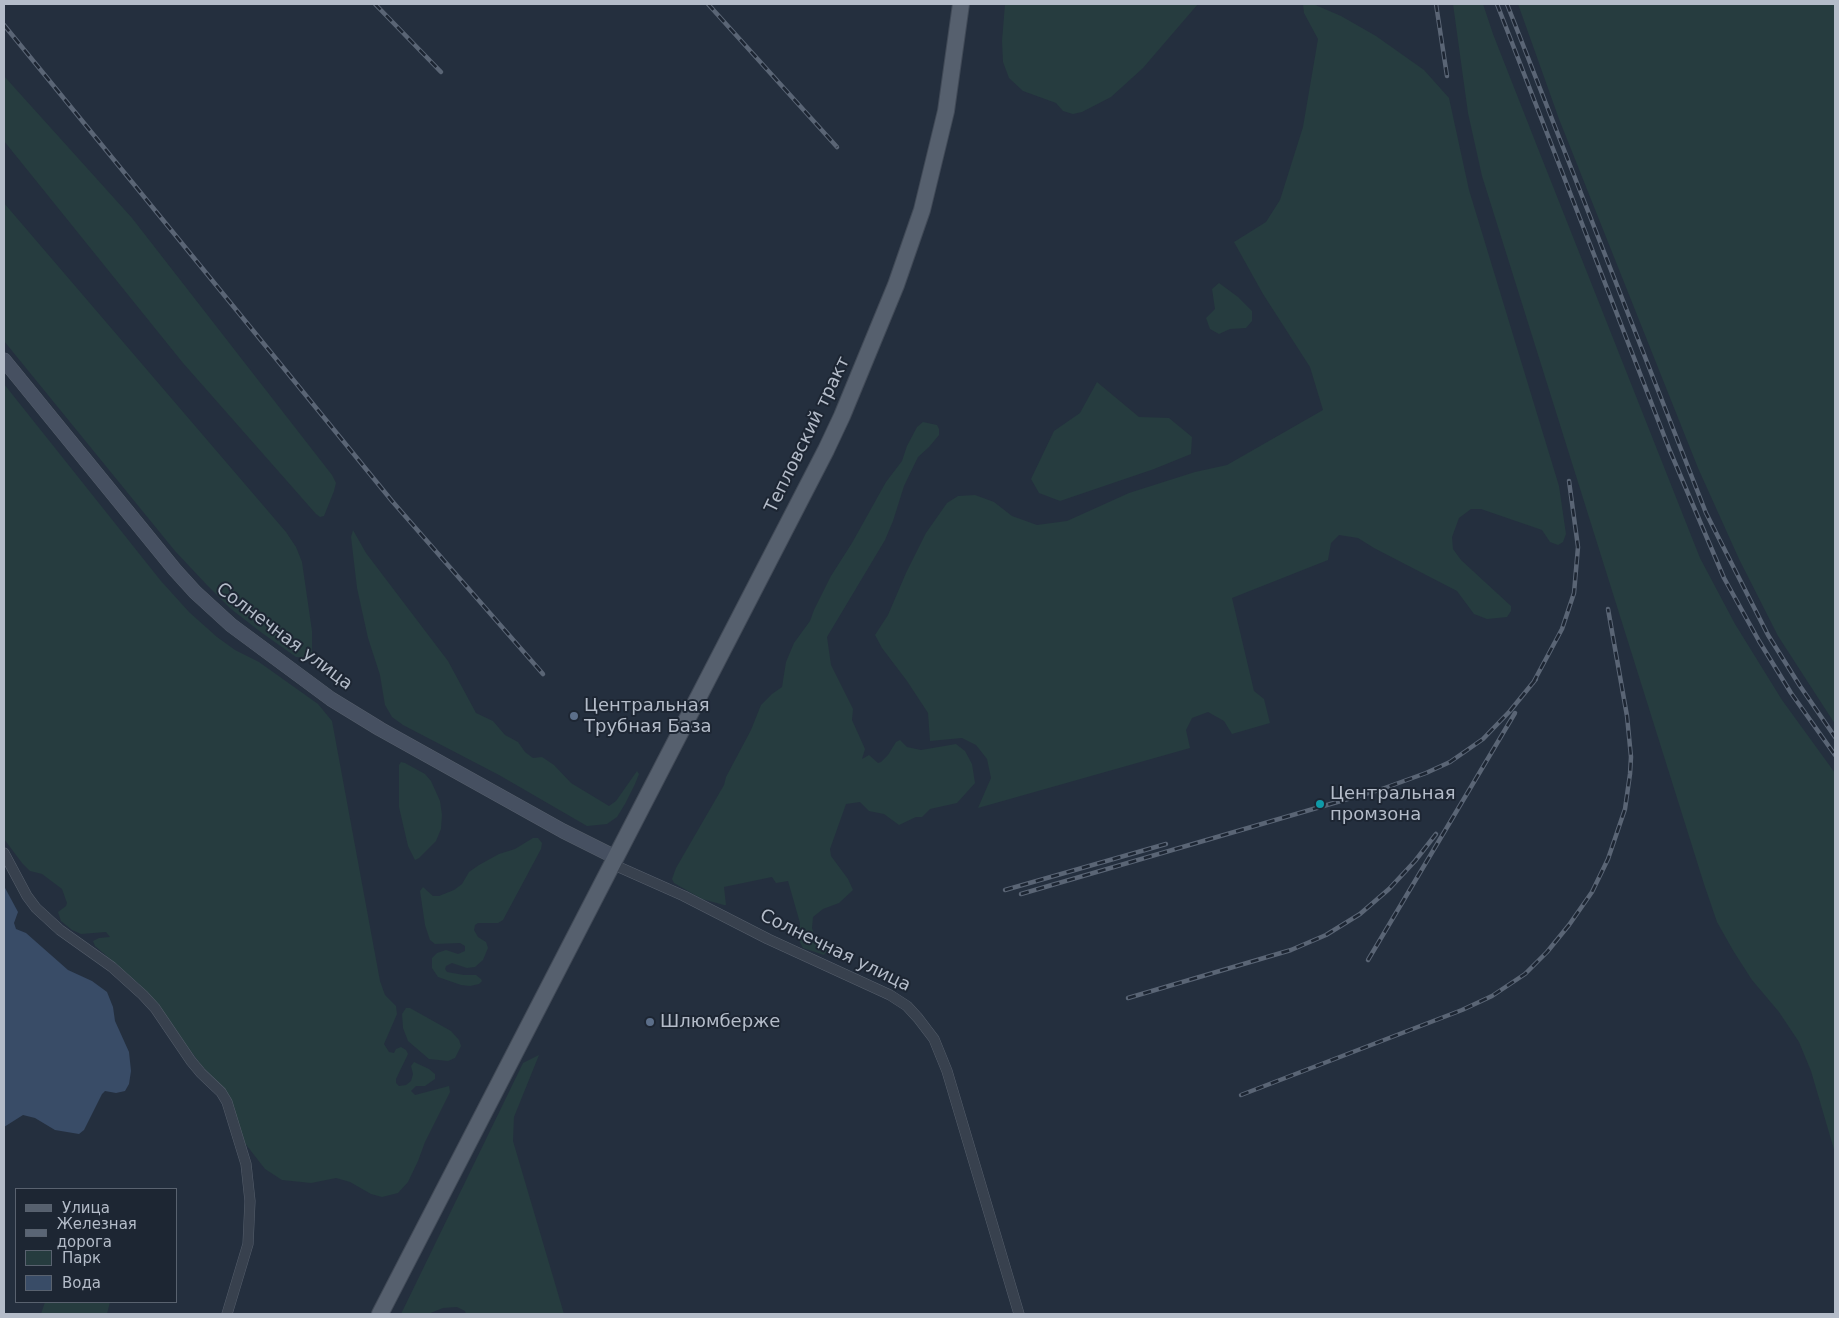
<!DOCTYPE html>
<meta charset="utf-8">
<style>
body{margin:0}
#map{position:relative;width:1839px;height:1318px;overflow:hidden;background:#242f3e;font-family:"DejaVu Sans",sans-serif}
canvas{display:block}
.frame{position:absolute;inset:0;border:5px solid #b4bcc9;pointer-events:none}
.legend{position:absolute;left:15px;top:1188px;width:162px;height:115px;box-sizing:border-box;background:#1d2633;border:1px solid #59626f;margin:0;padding:6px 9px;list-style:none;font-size:15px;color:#b4bcc9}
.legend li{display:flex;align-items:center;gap:10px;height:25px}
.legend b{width:25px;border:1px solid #59626f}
</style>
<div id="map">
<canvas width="1839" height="1318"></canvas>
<div class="frame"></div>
<ul class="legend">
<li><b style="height:6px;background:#56606e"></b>Улица</li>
<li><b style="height:6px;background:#5a6575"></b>Железная дорога</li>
<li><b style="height:14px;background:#263c3f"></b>Парк</li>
<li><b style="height:14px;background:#394c67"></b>Вода</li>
</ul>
</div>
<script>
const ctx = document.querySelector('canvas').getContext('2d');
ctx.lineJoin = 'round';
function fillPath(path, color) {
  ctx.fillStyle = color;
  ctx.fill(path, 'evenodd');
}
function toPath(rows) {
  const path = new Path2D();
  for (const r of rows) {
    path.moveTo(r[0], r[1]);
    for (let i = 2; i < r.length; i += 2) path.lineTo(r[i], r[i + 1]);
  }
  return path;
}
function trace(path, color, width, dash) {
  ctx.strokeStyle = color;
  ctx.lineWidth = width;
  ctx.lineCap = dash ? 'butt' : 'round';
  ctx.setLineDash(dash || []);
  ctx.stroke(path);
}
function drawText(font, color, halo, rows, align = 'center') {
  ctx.font = font + ' "DejaVu Sans",sans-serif';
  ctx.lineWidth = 4;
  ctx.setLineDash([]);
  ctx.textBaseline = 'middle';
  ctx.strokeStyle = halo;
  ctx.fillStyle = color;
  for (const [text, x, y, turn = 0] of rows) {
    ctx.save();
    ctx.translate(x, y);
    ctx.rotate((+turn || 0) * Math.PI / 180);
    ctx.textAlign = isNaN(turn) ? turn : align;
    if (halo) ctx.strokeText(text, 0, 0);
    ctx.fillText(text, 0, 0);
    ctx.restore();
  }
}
const green = toPath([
 [1005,4,1198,4,1143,68,1111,97,1082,112,1073,114,1063,111,1056,103,1023,91,1009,78,1003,62,1002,41],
 [1303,4,1313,4,1341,16,1376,36,1424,70,1449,98,1469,190,1559,486,1566,534,1563,542,1558,545,1550,542,1542,530,1481,509,1471,509,1459,518,1452,537,1453,549,1461,560,1511,606,1511,611,1507,617,1487,619,1474,614,1457,591,1374,548,1358,538,1339,535,1331,543,1328,560,1232,598,1254,691,1264,699,1270,723,1232,734,1224,721,1208,712,1192,718,1186,730,1190,748,978,808,991,778,987,759,976,745,962,738,930,741,928,713,907,681,882,648,875,635,888,615,906,573,926,533,947,503,958,496,975,495,994,502,1012,516,1037,525,1067,521,1129,493,1195,472,1227,465,1323,410,1310,367,1263,294,1234,242,1266,222,1280,200,1303,127,1318,39,1304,13],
 [1453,4,1483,4,1493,34,1537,146,1700,558,1735,624,1782,700,1835,773,1835,1153,1811,1071,1799,1042,1779,1012,1752,980,1734,952,1717,922,1704,884,1482,176,1468,113],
 [1518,4,1835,4,1835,724,1778,636,1739,559,1698,468,1559,119],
 [4,76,132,218,332,475,336,483,334,491,324,516,320,517,316,514,183,363,4,141],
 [4,203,286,532,296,547,302,562,312,631,312,652,307,658,296,657,262,633,231,609,206,584,175,551,4,341],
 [1219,283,1238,297,1252,311,1252,321,1246,328,1230,329,1219,334,1210,329,1206,318,1215,309,1212,289],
 [1097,382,1139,417,1169,418,1192,437,1191,454,1154,469,1060,501,1039,493,1031,479,1054,431,1080,413],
 [4,384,161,581,189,612,217,637,235,650,259,662,318,704,332,721,380,981,385,995,396,1006,397,1014,384,1044,389,1052,394,1053,396,1049,401,1047,406,1050,408,1054,396,1079,396,1083,399,1086,406,1085,411,1081,413,1074,411,1066,414,1062,429,1069,435,1074,435,1079,425,1086,416,1086,411,1091,415,1095,449,1086,450,1092,425,1142,418,1161,408,1182,398,1193,382,1197,371,1194,350,1182,336,1178,311,1183,282,1180,265,1169,244,1142,230,1097,225,1090,201,1065,155,1002,138,983,95,946,93,941,99,938,110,937,106,932,81,934,72,930,61,921,58,912,66,906,67,903,62,889,42,874,30,871,22,863,4,839],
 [923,422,937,425,939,429,939,435,929,447,918,457,904,486,893,521,885,540,827,637,831,665,853,709,852,720,865,749,862,759,869,755,878,763,881,762,888,755,896,742,900,740,907,747,921,750,956,744,965,751,972,764,975,783,957,803,930,809,922,817,916,817,899,825,884,814,869,811,860,802,846,804,830,849,831,856,848,879,853,890,839,903,823,909,813,917,812,928,816,941,821,948,827,950,824,955,803,948,799,940,800,923,788,881,776,883,772,877,724,887,726,905,724,905,702,899,674,883,672,879,676,868,724,785,726,777,751,730,761,705,772,694,782,687,786,662,794,643,810,621,814,610,831,576,852,543,886,482,902,461,907,446,917,427],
 [353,530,366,553,448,661,476,713,493,721,505,735,518,742,525,752,533,758,542,757,554,765,571,783,609,806,616,801,637,771,639,774,635,784,625,804,617,817,607,824,587,826,499,775,403,725,392,717,385,705,380,675,368,638,357,588,351,537],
 [401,762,405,763,425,774,431,781,440,801,442,815,441,829,436,841,419,858,415,860,408,846,399,807,399,765],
 [533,838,538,838,542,843,541,849,503,920,498,923,478,923,475,925,474,930,478,937,486,942,488,948,483,960,475,967,467,968,452,963,446,966,445,969,447,972,464,975,476,975,481,979,482,981,479,984,470,986,461,985,438,977,432,968,432,958,437,953,446,950,458,954,465,951,465,946,460,943,435,944,430,940,425,925,420,891,423,887,433,896,439,896,454,890,462,884,469,872,479,865,499,854,515,849],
 [406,1008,410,1008,451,1031,459,1040,461,1046,455,1058,448,1061,429,1059,408,1041,403,1028,402,1014],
 [539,1055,514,1117,513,1141,564,1314,466,1314,465,1311,457,1307,443,1308,428,1314,401,1314,523,1063],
 [45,1302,110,1302,107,1314,41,1314]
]);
const water = toPath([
 [4,886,18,912,14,923,16,929,26,933,68,970,92,981,107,992,113,1007,115,1021,129,1052,131,1071,129,1084,125,1091,116,1093,105,1091,102,1094,84,1130,79,1134,55,1130,35,1118,23,1115,4,1127]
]);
const street = toPath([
 [4,853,27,896,36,908,60,930,112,967,143,995,155,1008,191,1061,201,1073,221,1092,227,1102,246,1164,250,1201,248,1244,227,1314],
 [612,864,684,896,768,939,890,995,907,1006,918,1018,934,1039,947,1071,1019,1314]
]);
const secondary = toPath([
 [4,360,175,570,195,592,231,625,331,699,380,729,563,831,615,857]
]);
const primary = toPath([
 [380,1314,826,450,842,416,896,285,922,210,946,111,961,4]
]);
const rail = toPath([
 [375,4,441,72],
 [708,4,837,147],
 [1436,4,1447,76],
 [1497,4,1670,451,1724,578,1759,641,1791,693,1835,755],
 [1507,4,1706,513,1768,635,1800,686,1835,737],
 [4,25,392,501,543,674],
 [1533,683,1562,629,1574,593,1578,547,1569,481],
 [1005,890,1166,844],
 [1021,894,1382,789,1426,773,1450,762,1483,739,1510,711,1536,679],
 [1368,960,1515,713],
 [1128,998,1291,950,1326,935,1360,914,1389,889,1415,861,1436,834],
 [1241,1095,1462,1010,1492,996,1525,974,1547,952,1569,925,1592,892,1608,859,1625,809,1630,774,1631,757,1627,716,1608,609]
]);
const markers = [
 [574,716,5,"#5c6f8a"],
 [1320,804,5,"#0f9aa8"],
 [650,1022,5,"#5c6f8a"]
];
const streetNames = [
 ["Тепловский тракт",808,435,-64],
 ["Солнечная улица",284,637,37],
 ["Солнечная улица",835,951,26]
];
const poiNames = [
 ["Центральная",584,706],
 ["Трубная База",584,727],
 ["Центральная",1330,794],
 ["промзона",1330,815],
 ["Шлюмберже",660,1022]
];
fillPath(green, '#263c3f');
fillPath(water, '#394c67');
trace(street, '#565f6c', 11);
trace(secondary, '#565f6c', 15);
trace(primary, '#414a57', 18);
trace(street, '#38414e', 10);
trace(secondary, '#465061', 14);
trace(primary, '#56606e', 16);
trace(rail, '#5a6575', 4.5);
trace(rail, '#1d2633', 2.5, [8]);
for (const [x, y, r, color] of markers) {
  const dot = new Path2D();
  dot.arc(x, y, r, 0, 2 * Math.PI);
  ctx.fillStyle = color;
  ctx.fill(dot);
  trace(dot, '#1d2633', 2);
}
drawText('18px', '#b4bcc9', '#1d2633', streetNames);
drawText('18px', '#b4bcc9', '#1d2633', poiNames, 'left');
</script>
